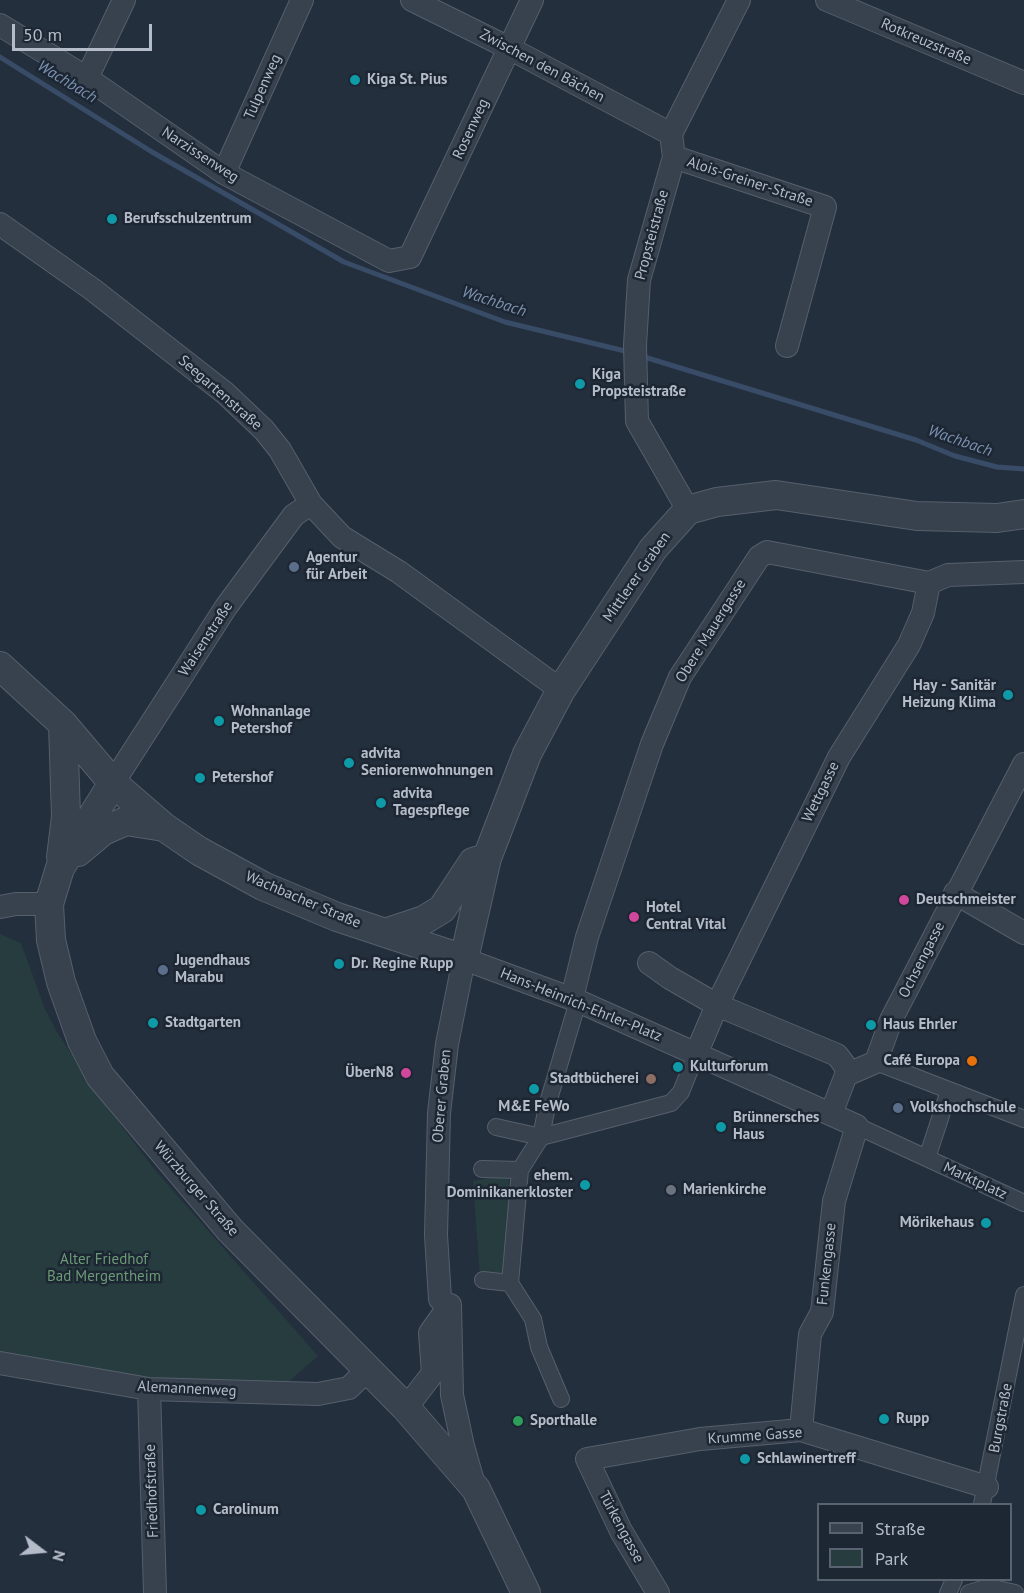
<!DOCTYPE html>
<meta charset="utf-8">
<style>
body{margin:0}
#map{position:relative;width:1024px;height:1593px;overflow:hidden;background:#242f3e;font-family:"PT Sans",sans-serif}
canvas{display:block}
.legend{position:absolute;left:817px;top:1503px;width:195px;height:78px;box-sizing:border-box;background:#1d2633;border:2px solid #59626f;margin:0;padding:8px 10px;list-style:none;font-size:18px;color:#b4bcc9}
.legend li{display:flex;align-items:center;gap:12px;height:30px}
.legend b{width:30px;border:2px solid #59626f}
.north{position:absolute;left:12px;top:1521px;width:60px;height:60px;-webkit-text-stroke:4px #1d2633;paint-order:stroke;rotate:106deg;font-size:16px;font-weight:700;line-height:24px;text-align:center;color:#b4bcc9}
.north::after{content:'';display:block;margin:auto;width:21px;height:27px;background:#b4bcc9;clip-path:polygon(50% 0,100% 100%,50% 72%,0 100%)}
.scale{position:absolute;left:12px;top:24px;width:140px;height:27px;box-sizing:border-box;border:3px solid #b4bcc9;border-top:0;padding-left:8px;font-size:18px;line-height:21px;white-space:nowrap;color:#b4bcc9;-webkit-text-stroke:4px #1d2633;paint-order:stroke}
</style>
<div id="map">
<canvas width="1024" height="1593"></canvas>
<ul class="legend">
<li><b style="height:8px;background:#38414e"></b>Straße</li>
<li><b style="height:16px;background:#263c3f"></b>Park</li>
</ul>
<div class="north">N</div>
<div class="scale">50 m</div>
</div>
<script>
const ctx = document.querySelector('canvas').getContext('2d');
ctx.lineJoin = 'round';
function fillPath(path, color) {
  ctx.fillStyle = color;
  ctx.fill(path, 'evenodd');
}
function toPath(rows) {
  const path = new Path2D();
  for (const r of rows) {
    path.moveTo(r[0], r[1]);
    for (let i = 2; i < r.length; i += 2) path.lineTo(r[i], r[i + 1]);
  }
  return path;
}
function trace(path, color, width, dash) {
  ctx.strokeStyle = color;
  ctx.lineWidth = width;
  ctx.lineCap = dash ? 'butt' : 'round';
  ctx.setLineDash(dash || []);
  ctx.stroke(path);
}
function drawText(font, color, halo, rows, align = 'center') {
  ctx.font = font + ' "PT Sans",sans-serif';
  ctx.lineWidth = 5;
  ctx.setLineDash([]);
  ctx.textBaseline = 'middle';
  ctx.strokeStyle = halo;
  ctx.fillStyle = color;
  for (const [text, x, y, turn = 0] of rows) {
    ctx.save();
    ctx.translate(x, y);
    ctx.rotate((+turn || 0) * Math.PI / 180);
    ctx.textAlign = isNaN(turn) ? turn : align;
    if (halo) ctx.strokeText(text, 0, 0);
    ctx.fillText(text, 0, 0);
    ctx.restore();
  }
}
const green = toPath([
 [0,934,21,943,45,1009,57,1032,101,1099,155,1170,318,1356,287,1383,120,1376,0,1352],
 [509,1175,508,1276,480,1277,473,1181]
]);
const stream = toPath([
 [0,57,152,152,344,262,505,322,629,352],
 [641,356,916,440,955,456,997,467,1024,469]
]);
const pedestrian = toPath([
 [876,1062,1024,1119],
 [857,1126,1024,1203],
 [496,1127,541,1137,671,1103,681,1092,697,1052],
 [927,1158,949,1091],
 [482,1169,520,1170],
 [483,1280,510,1283],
 [561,1399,539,1347,533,1319,510,1283,520,1170,541,1137,547,1106,578,1001],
 [982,1504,1024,1295],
 [948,1593,954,1580],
 [969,1593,989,1587,1015,1593]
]);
const minor = toPath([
 [412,0,509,48,671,134],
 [827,0,1024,83],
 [0,25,87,78,224,173,389,261,410,257,532,0],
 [87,78,124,0],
 [674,157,825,207,787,346],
 [224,173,302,0],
 [0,224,92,289,225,393,264,430,280,450,311,504,342,537,399,572,561,690],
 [688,510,637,421,635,345,639,280,674,157,671,134,739,0],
 [113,783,226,607,294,515,311,504],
 [955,893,1024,933],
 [0,907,16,904,49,904],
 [649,963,670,978,717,1005,839,757,909,645,923,613,929,583],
 [572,998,587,937,652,744,680,677,759,557,767,552,929,583,948,575,1024,572],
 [697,1052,717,1005,837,1055,846,1067,846,1075,831,1114],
 [846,1075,876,1062,891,1020,1024,764],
 [450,1305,452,1395,463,1446,474,1485],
 [0,1363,149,1389,318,1394,349,1388,367,1370],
 [149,1389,155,1593],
 [406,1408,433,1373,430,1333,449,1306,440,1299,436,1235,439,1113,447,1044,464,959,578,1001,857,1126,834,1201,822,1312,810,1334,801,1430],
 [658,1593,621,1531,587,1459,700,1439,801,1430,987,1487]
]);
const tertiary = toPath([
 [0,666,63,724,113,783,164,827,199,851,263,886,337,917,464,959,487,858,527,754,561,690,653,549,688,510,717,502,776,495,917,516,997,518,1024,514],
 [113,783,60,868,49,904,51,940,61,982,82,1041,100,1076,230,1230,406,1408,476,1489,526,1593],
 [78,852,103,831,126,821,164,827],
 [61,857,66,817,63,724],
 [385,933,424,920,442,909,473,862,487,858]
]);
const markers = [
 [355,80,6,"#0f9aa8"],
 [112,219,6,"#0f9aa8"],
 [580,384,6,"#0f9aa8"],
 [294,567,6,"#5c6f8a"],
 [1008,695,6,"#0f9aa8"],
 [219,721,6,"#0f9aa8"],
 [349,763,6,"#0f9aa8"],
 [200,778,6,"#0f9aa8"],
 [381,803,6,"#0f9aa8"],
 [904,900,6,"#d1479c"],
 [634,917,6,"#d1479c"],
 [339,964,6,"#0f9aa8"],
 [163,970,6,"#5c6f8a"],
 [153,1023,6,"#0f9aa8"],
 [871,1025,6,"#0f9aa8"],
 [972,1061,6,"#e8710a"],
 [678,1067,6,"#0f9aa8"],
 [406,1073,6,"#d1479c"],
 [651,1079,6,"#8d6e63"],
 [534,1089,6,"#0f9aa8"],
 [898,1108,6,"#5c6f8a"],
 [721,1127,6,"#0f9aa8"],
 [585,1185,6,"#0f9aa8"],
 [671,1190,6,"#6b7280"],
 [986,1223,6,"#0f9aa8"],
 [884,1419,6,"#0f9aa8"],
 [518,1421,6,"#2e9e5b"],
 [745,1459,6,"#0f9aa8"],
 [201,1510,6,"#0f9aa8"]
];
const streetNames = [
 ["Rotkreuzstraße",926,42,23],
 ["Zwischen den Bächen",542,66,28],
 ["Tulpenweg",263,87,-66],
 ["Rosenweg",471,129,-65],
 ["Narzissenweg",200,155,33],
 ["Alois-Greiner-Straße",750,182,18],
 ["Propsteistraße",652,235,-75],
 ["Seegartenstraße",220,393,41],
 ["Mittlerer Graben",637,577,-55],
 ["Obere Mauergasse",711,631,-58],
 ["Waisenstraße",206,639,-57],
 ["Wettgasse",821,792,-64],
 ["Wachbacher Straße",303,900,23],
 ["Ochsengasse",922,960,-63],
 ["Hans-Heinrich-Ehrler-Platz",581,1005,22],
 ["Oberer Graben",442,1096,-85],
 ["Marktplatz",975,1181,25],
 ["Würzburger Straße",196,1189,49],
 ["Funkengasse",827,1264,-84],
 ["Alemannenweg",187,1389,3],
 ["Burgstraße",1001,1418,-79],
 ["Krumme Gasse",755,1436,-4],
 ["Friedhofstraße",152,1491,-92],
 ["Türkengasse",621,1527,62]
];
const poiNames = [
 ["Kiga St. Pius",367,80],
 ["Berufsschulzentrum",124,219],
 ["Kiga",592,375],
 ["Propsteistraße",592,392],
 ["Agentur",306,558],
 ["für Arbeit",306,575],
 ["Hay - Sanitär",996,686,"right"],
 ["Heizung Klima",996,703,"right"],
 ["Wohnanlage",231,712],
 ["Petershof",231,729],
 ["advita",361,754],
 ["Seniorenwohnungen",361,771],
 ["Petershof",212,778],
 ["advita",393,794],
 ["Tagespflege",393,811],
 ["Deutschmeister",916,900],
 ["Hotel",646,908],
 ["Central Vital",646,925],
 ["Jugendhaus",175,961],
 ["Marabu",175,978],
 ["Dr. Regine Rupp",351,964],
 ["Stadtgarten",165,1023],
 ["Haus Ehrler",883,1025],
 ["Café Europa",960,1061,"right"],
 ["Kulturforum",690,1067],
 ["ÜberN8",394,1073,"right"],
 ["Stadtbücherei",639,1079,"right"],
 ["M&E FeWo",534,1107,"center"],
 ["Volkshochschule",910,1108],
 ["Brünnersches",733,1118],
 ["Haus",733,1135],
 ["ehem.",573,1176,"right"],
 ["Dominikanerkloster",573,1193,"right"],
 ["Marienkirche",683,1190],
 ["Mörikehaus",974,1223,"right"],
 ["Rupp",896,1419],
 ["Sporthalle",530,1421],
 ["Schlawinertreff",757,1459],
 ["Carolinum",213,1510]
];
const parkNames = [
 ["Alter Friedhof",104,1260],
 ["Bad Mergentheim",104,1277]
];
const waterNames = [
 ["Wachbach",67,82,31],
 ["Wachbach",494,302,18],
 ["Wachbach",960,441,19]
];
fillPath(green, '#263c3f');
trace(stream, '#394c67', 5);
trace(pedestrian, '#565f6c', 18);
trace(minor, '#565f6c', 24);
trace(tertiary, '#565f6c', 30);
trace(pedestrian, '#38414e', 16);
trace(minor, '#38414e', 22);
trace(tertiary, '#38414e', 28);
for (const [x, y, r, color] of markers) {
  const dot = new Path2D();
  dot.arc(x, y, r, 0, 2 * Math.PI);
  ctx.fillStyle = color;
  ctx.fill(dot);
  trace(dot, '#1d2633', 2);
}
drawText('15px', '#b4bcc9', '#1d2633', streetNames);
drawText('bold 15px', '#b4bcc9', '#1d2633', poiNames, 'left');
drawText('15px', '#6b9a76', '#1d2633', parkNames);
drawText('italic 16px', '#7c92b1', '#1d2633', waterNames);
</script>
